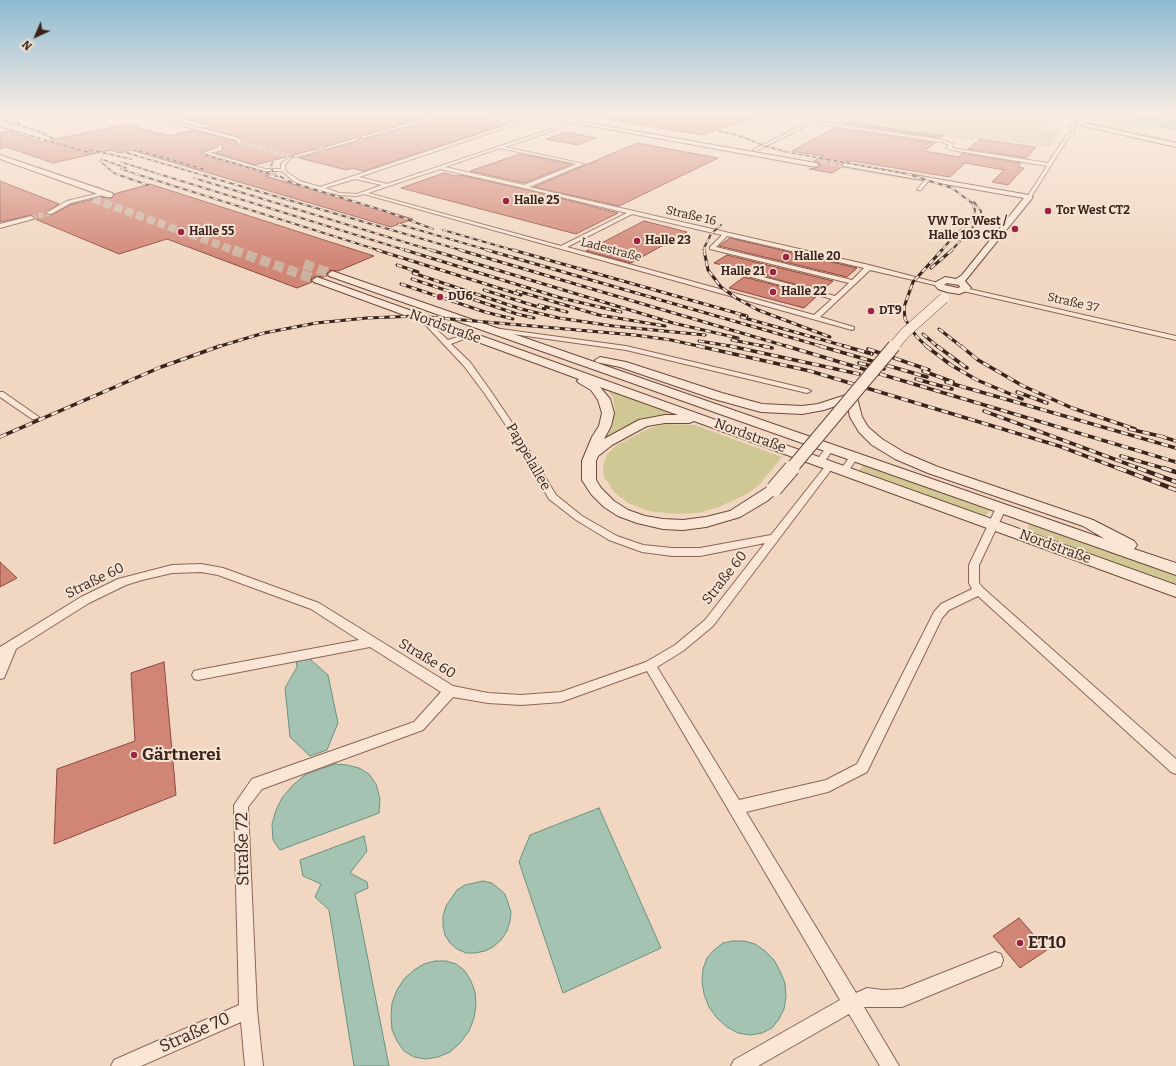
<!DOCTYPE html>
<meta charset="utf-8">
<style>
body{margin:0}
#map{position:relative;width:1176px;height:1066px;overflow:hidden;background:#f1d7c1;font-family:Bitter,serif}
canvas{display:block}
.north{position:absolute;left:16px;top:16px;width:40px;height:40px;-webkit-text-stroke:3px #f7e3d2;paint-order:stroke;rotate:224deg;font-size:11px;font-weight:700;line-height:16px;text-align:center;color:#3a241d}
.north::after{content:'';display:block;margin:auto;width:14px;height:18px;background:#3a241d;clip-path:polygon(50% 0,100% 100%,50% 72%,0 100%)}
</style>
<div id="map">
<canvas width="1176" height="1066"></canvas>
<div class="north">N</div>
</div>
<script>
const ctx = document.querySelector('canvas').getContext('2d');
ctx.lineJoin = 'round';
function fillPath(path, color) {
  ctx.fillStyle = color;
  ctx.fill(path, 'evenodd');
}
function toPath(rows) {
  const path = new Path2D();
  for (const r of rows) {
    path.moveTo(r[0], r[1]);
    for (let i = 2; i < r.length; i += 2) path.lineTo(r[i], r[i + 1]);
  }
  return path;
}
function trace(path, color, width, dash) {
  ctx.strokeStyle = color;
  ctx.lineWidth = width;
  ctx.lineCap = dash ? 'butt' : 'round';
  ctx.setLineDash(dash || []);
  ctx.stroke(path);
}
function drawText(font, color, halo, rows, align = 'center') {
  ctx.font = font + ' Bitter,serif';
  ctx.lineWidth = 4;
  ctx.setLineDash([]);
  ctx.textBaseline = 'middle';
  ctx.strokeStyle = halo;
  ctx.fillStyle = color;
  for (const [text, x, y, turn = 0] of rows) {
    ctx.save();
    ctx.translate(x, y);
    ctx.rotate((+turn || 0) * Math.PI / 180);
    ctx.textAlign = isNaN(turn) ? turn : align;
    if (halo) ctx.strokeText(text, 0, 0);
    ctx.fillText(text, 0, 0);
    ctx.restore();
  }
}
const green = toPath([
 [834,114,1025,114,1051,117,1042,129,1061,131,1050,147,977,137,973,140,826,119],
 [1096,120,1145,127,1144,128,1107,124,1106,125,1176,141,1176,143,1091,124,1092,122],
 [843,166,917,179,918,180,914,181,841,168],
 [605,387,675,414,661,415,639,421,604,439,615,413,613,398],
 [665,424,695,425,782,457,760,484,747,494,719,507,698,513,674,514,649,511,628,503,614,492,604,477,603,465,607,454,617,445,650,428],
 [863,465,990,510,985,517,858,472],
 [1029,524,1176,575,1176,586,1027,533]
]);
const water = toPath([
 [1053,114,1101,114,1176,123,1176,129,1053,114],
 [311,656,311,660,328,675,338,723,327,750,310,756,290,737,285,688,297,667,296,659,311,656],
 [335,764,347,765,359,768,369,774,376,784,380,799,379,813,280,850,273,840,272,824,276,810,282,798,292,786,306,774,335,764],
 [599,808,661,948,563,993,519,862,530,835,599,808],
 [364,836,367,851,350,873,367,882,368,888,355,894,389,1066,354,1066,329,910,315,897,321,884,303,876,300,860,364,836],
 [483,881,492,883,505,894,511,912,510,921,507,931,501,940,493,947,485,951,475,953,466,953,457,949,450,943,445,935,443,926,443,916,446,906,457,890,465,885,483,881],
 [733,941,744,941,755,944,765,951,774,960,780,971,785,983,786,996,784,1009,779,1019,772,1028,762,1033,750,1035,738,1033,727,1027,717,1018,709,1007,704,994,702,982,703,969,707,958,714,950,723,943,733,941],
 [435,961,446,961,456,964,465,971,471,981,475,992,476,1005,474,1018,469,1031,460,1043,450,1052,438,1057,426,1059,414,1057,404,1051,397,1041,392,1030,391,1016,392,1003,397,990,404,979,414,970,424,964,435,961]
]);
const building = toPath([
 [180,114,438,114,385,129,389,132,451,114,464,114,506,124,363,171,352,168,347,170,299,158,316,153,317,151,316,149,255,165,216,153,222,150,223,145,222,144,202,152,203,154,273,174,265,176,413,219,391,227,131,150,120,153,110,150,53,163,6,147,0,149,0,133,9,131,42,142,126,124,169,136,194,130,235,141,239,145,243,144,239,137,205,128,213,126,179,118,180,114],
 [382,130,382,134,363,139,360,137,361,136,382,130],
 [358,137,358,141,326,150,323,148,324,147,357,137,358,137],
 [609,114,738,114,754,117,734,125,729,125,703,135,608,119,609,114],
 [845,122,865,125,943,136,941,138,842,123,845,122],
 [834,128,935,143,924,151,959,157,962,153,1021,163,1018,167,1024,168,1008,185,992,182,1004,170,965,163,950,177,852,161,844,162,841,165,842,167,832,173,809,169,817,168,820,166,820,164,814,161,823,156,792,151,834,128],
 [565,132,596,138,578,145,546,139,565,132],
 [980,139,999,142,1036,147,1026,158,968,149,980,139],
 [637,143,718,158,619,206,534,187,637,143],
 [520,154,524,155,572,164,524,183,470,171,520,154],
 [444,173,456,176,460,175,524,189,618,213,576,234,401,188,444,173],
 [0,181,59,204,45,213,51,215,70,205,101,197,112,198,114,194,150,184,374,256,338,271,331,270,327,273,327,276,323,277,316,276,311,279,312,282,297,288,167,239,119,254,35,219,35,217,32,215,0,222,0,181],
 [644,221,687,232,631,263,586,251,644,221],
 [730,238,857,268,847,277,719,246,730,238],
 [727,255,833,281,821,291,714,263,727,255],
 [744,277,817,296,804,308,729,288,744,277],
 [0,562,17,578,0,587,0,562],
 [164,662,176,795,54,844,57,769,135,741,131,673,164,662],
 [1019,918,1047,950,1020,968,993,936,1019,918]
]);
const streetTunnelFar1 = toPath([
 [551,130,564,125],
 [381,132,388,130],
 [240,143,293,157],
 [315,151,326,148]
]);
const streetTunnel = toPath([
 [31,218,49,213]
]);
const secondaryTunnelFar2 = toPath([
 [821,161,845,165]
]);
const secondaryTunnelFar1 = toPath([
 [93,199,236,251]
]);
const secondaryTunnel = toPath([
 [233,250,317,280],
 [304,264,332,274]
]);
const street = toPath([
 [0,114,6,114,1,116,0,114],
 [138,114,144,114,239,138,242,143,239,144,236,140,138,114],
 [444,114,450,114,389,131,386,130,444,114],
 [465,114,473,114,519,123,359,177,387,184,551,129,552,131,505,147,584,164,529,187,869,265,942,284,939,286,870,270,820,317,854,327,854,329,852,330,364,194,357,196,339,195,317,190,296,183,282,171,265,171,203,153,218,148,220,145,222,145,221,150,210,153,265,169,281,169,281,164,290,157,292,157,285,165,285,170,288,173,300,181,320,187,513,123,465,114],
 [500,148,577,164,524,185,445,167,500,148],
 [440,169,524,188,627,213,561,246,368,193,440,169],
 [355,179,382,185,357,194,339,193,325,188,355,179],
 [632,214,722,235,710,247,710,249,849,283,835,296,725,267,722,269,832,299,814,315,567,247,632,214],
 [727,236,864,268,852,280,716,247,727,236],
 [824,114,829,114,815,121,943,140,953,144,952,148,1048,163,1067,135,1072,132,1075,133,1069,137,1031,197,1029,198,1027,197,1047,166,951,150,946,148,949,145,942,142,812,123,756,151,753,150,824,114],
 [579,119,583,121,564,126,562,125,579,119],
 [1077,120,1080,121,1074,125,1076,127,1073,131,1071,131,1072,127,1070,125,1077,120],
 [381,131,382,133,363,138,361,137,381,131],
 [357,138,358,140,326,149,324,148,357,138],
 [315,150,316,152,295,157,293,156,315,150],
 [926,178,930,179,921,190,917,190,926,178],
 [104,192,106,194,71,203,51,214,46,213,67,201,104,192],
 [31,216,34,218,33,219,0,228,0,224,31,216],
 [965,288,1176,336,1176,340,963,291,962,290,965,288],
 [423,317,448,340,467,334,471,334,471,336,451,344,470,362,492,393,513,424,556,495,582,516,617,536,643,545,672,548,700,548,771,535,827,464,830,463,834,466,713,626,683,651,657,667,739,800,826,780,857,764,934,612,941,604,972,589,969,583,969,565,996,508,1001,505,1006,508,979,565,979,583,983,588,1176,759,1176,774,1171,772,978,596,949,610,942,618,867,772,828,792,746,812,856,993,867,988,883,990,902,989,995,952,1001,954,1003,960,1001,966,902,1007,864,1007,899,1066,880,1066,849,1014,758,1066,731,1066,734,1060,840,1000,647,671,561,702,521,705,488,703,453,697,423,730,262,789,248,807,257,1010,263,1066,245,1066,241,1022,141,1066,111,1066,114,1060,239,1005,234,805,252,779,414,722,441,692,370,647,198,680,194,679,192,675,194,671,198,670,359,640,311,609,218,575,201,572,172,573,142,580,126,585,89,603,16,649,4,678,0,679,0,647,81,597,118,579,172,565,201,564,223,568,319,603,453,686,488,693,521,695,561,692,646,662,675,645,705,620,765,543,700,556,672,556,642,552,609,540,576,520,549,499,505,424,485,394,464,366,421,320,420,319,423,317],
 [493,328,626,346,807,389,811,391,807,393,626,350,491,331,490,330,493,328],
 [0,392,3,392,39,417,35,419,32,419,0,397,0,392],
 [830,445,834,448,823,464,817,464,816,462,817,460,827,446,830,445],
 [854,454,858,457,847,473,841,473,839,471,841,469,851,455,854,454]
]);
const secondary = toPath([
 [525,114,537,114,816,163,819,165,816,167,525,114],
 [1079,114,1085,114,1081,120,1088,124,1176,143,1176,147,1084,126,1075,121,1079,114],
 [0,155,112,193,113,195,112,197,106,197,0,159,0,155],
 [845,163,1029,195,1033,197,965,281,971,288,969,290,959,294,947,292,938,289,934,284,936,282,945,277,956,279,962,275,1024,198,843,166,842,165,845,163],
 [947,283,959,285,960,287,958,288,944,285,947,283],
 [332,271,1105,539,1083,526,928,473,895,459,872,445,859,432,850,417,847,402,824,410,802,414,761,412,714,399,620,367,596,362,595,360,600,357,626,362,722,393,762,404,802,406,818,404,852,393,856,394,862,417,868,427,882,439,905,453,938,467,1093,520,1134,541,1137,545,1134,549,1176,563,1176,575,329,276,328,274,332,271],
 [317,277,1176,585,1176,597,694,421,689,423,665,423,647,426,612,445,598,456,596,461,596,480,601,488,614,501,628,510,645,516,663,519,683,520,706,517,730,511,769,486,774,485,779,486,781,489,767,501,740,517,706,527,683,530,663,529,637,523,618,516,604,507,591,494,582,480,582,461,592,437,599,426,602,413,598,400,591,390,579,383,577,381,579,379,314,282,312,280,317,277],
 [600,387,678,415,665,415,639,420,604,439,611,426,614,413,610,399,600,387]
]);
const railFar4 = toPath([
 [19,114,15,119,21,126],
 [1119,114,1176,121],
 [0,120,38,131,54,139],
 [0,127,90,153],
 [715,130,740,136,765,146,787,152,912,175],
 [86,149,131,159],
 [136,150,203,169],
 [124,152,202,175],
 [202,154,274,175],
 [101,159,126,168],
 [274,159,271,166,272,170,277,175],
 [100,161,114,173,119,175],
 [121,162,162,175],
 [121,169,139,175]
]);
const railFar3 = toPath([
 [116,174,148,185],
 [136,174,381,251],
 [159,174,408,251],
 [199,174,464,251],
 [271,174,277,176],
 [276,174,290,182,385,211,433,229],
 [908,174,952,188,972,203,975,210,974,218,953,237,941,251],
 [194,178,434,251],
 [398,224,491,251],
 [443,230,516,251],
 [705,251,704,248,711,234,721,225],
 [951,251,981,218,981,211,974,202]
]);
const railFar2 = toPath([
 [377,250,521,295],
 [405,250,561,298,621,312],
 [431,250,673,323,738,338],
 [460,250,789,347],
 [487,250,824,347],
 [513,250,747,316],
 [704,250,708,270,721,287,736,298,758,310,830,337],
 [397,265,418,272],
 [931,268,952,250],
 [413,273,521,309,559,318,613,326,705,335],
 [412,279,517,314,534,318],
 [401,284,485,312,513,319],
 [484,290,545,309],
 [517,291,599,315,665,326],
 [539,305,567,312],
 [741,317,848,347],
 [939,329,962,347],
 [923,334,938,347],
 [732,340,768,347],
 [699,341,736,347],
 [217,347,264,333,316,323,367,318,417,316,635,335,671,340,703,347],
 [927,347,916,336,905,319,904,307,913,282,942,250]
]);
const railFar1 = toPath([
 [698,346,810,371,1059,446,1120,469],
 [730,346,859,374],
 [763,346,772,348],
 [786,346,1176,462],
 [820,346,927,377],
 [844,346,872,354],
 [926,346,951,365,977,380,1022,399],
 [937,346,967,368],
 [961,346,978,360,1023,386,1072,408,1135,429],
 [868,349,929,370],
 [859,363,884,369],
 [923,371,953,382],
 [916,379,952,389],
 [946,382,1176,448],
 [1017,392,1047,403],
 [984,411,1141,469],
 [1129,429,1164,437],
 [1160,436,1176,441],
 [0,437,161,367,220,346],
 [1121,456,1166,469]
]);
const rail = toPath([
 [1118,468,1176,490],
 [1138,468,1176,482],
 [1163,468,1176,472]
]);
const secondaryBridgeFar2 = toPath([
 [893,347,905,333,944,298]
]);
const secondaryBridgeFar1 = toPath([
 [791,469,894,346]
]);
const secondaryBridge = toPath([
 [774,489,792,468]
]);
const markers = [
 [506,201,4,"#9e2443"],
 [1048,211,4,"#9e2443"],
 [1015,229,4,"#9e2443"],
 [181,232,4,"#9e2443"],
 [637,241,4,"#9e2443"],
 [786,257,4,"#9e2443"],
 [773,272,4,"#9e2443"],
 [773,292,4,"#9e2443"],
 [440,297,4,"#9e2443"],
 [871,311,4,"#9e2443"],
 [134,755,4,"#9e2443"],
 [1020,943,4,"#9e2443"]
];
const farPoinames = [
 ["Halle 25",514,201],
 ["Tor West CT2",1056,211],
 ["VW Tor West /",1007,222,"right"],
 ["Halle 103 CKD",1007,236,"right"],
 ["Halle 55",189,232],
 ["Halle 23",645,241],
 ["Halle 20",794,257],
 ["Halle 21",765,272,"right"],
 ["Halle 22",781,292],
 ["DU6",448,297],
 ["DT9",879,311]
];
const farStreetnames = [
 ["Straße 16",691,216,13],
 ["Ladestraße",611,250,15],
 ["Straße 37",1073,303,13]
];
const streetNames = [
 ["Nordstraße",445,327,20],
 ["Nordstraße",750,436,20],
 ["Pappelallee",528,457,60],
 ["Nordstraße",1055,547,20],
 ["Straße 60",725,578,-52],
 ["Straße 60",95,581,-26],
 ["Straße 60",427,659,31]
];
const nearPoinames = [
 ["Gärtnerei",142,755],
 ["ET10",1028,943]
];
const nearStreetnames = [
 ["Straße 72",243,849,-91],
 ["Straße 70",195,1033,-24]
];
fillPath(green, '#cfc895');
fillPath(water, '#a4c3b2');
trace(water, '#6a927e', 1);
fillPath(building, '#d18575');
trace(building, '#8c483c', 1);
trace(streetTunnelFar1, '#ccb3a0', 4, [4, 2]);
trace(streetTunnel, '#ccb3a0', 5, [5, 2.5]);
trace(secondaryTunnelFar2, '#ccb3a0', 6, [6, 3]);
trace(secondaryTunnelFar1, '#ccb3a0', 8, [8, 3.5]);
trace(secondaryTunnel, '#ccb3a0', 10, [10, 4.5]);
trace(street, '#8b6658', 2);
trace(secondary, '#6d483b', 2);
fillPath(street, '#fbe6d5');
fillPath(secondary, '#fbe6d5');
trace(railFar4, '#3a241d', 1.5);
trace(railFar3, '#3a241d', 2);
trace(railFar2, '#3a241d', 3);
trace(railFar1, '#3a241d', 3.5);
trace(rail, '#3a241d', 4.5);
trace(railFar4, '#f7e3d2', 1, [3.5]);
trace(railFar3, '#f7e3d2', 1.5, [4.5]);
trace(railFar2, '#f7e3d2', 2, [5.5]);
trace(railFar1, '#f7e3d2', 2.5, [7]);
trace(rail, '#f7e3d2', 3, [9]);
trace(secondaryBridgeFar2, '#6d483b', 11, []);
trace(secondaryBridgeFar1, '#6d483b', 14, []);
trace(secondaryBridge, '#6d483b', 17, []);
trace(secondaryBridgeFar2, '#fbe6d5', 10);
trace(secondaryBridgeFar1, '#fbe6d5', 12);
trace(secondaryBridge, '#fbe6d5', 15);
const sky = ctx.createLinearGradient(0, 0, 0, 263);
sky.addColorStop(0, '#8dbad2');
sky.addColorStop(0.43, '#f9ede3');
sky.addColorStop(1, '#f9ede300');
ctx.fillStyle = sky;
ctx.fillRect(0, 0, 1176, 263);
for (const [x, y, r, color] of markers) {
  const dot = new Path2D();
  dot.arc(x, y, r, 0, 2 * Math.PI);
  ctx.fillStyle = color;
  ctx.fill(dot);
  trace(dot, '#f7e3d2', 1.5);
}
drawText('bold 12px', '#3a241d', '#f7e3d2', farPoinames, 'left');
drawText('12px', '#3a241d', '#f7e3d2', farStreetnames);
drawText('14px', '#3a241d', '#f7e3d2', streetNames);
drawText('bold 17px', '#3a241d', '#f7e3d2', nearPoinames, 'left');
drawText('17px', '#3a241d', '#f7e3d2', nearStreetnames);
</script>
